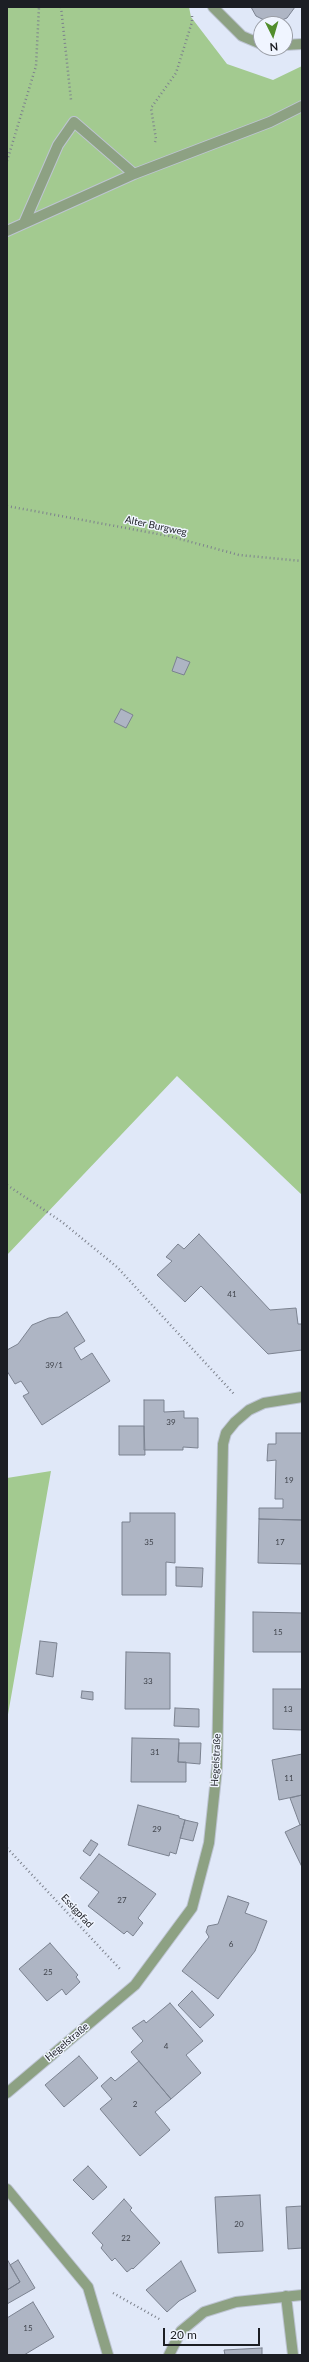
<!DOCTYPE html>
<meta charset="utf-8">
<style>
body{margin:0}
#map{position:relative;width:309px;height:2362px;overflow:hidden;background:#e0e8f8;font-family:Lato,sans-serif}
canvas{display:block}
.frame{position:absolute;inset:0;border:8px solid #1c1e24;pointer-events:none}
.north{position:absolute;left:253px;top:16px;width:40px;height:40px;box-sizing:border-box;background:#f0f5ff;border:1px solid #9b9fa7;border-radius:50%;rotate:175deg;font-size:11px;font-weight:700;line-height:16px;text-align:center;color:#1c1e24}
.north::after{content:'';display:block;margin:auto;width:14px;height:18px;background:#518d2c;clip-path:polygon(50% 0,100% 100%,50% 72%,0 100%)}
.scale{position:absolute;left:163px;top:2328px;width:97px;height:18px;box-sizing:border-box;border:2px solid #1c1e24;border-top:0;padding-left:5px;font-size:12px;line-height:14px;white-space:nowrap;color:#1c1e24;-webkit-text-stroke:3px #f0f5ff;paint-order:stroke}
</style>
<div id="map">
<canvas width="309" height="2362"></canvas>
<div class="frame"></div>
<div class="north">N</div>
<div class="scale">20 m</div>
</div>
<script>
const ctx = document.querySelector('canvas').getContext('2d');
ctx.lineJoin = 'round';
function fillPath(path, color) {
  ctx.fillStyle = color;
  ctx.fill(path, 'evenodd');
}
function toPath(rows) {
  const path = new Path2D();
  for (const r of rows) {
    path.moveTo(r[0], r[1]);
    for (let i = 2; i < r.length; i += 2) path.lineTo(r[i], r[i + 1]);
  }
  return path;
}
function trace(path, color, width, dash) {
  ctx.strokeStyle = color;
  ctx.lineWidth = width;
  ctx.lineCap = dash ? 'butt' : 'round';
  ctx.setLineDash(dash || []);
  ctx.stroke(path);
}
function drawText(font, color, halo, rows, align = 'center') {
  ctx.font = font + ' Lato,sans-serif';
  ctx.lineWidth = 3;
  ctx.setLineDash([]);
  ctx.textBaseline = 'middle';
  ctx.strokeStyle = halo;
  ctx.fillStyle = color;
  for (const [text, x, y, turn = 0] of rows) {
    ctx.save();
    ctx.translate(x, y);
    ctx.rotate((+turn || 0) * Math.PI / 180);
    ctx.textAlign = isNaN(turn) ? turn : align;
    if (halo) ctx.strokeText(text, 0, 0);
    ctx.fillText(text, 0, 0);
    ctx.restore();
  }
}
const green = toPath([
 [7,7,189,7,191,17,227,64,273,80,302,66,302,1195,177,1076,7,1255],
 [51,1471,7,1720,7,1478]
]);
const building = toPath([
 [251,7,295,7,287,18,272,24,256,16,251,7],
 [177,657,190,662,184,675,172,671,177,657],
 [121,709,133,715,126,728,114,722,121,709],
 [199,1234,270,1310,296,1308,298,1324,302,1324,302,1350,268,1354,201,1286,185,1302,157,1275,172,1261,166,1257,178,1244,184,1249,199,1234],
 [67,1312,85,1341,74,1348,81,1360,92,1353,110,1381,42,1425,23,1396,29,1393,21,1381,15,1384,7,1371,7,1350,18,1344,32,1325,49,1318,59,1317,67,1312],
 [144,1400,164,1400,164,1412,184,1411,184,1418,198,1418,198,1448,183,1447,183,1450,144,1450,144,1400],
 [119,1426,144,1426,145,1455,119,1455,119,1426],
 [276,1433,302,1433,302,1520,259,1519,259,1508,283,1508,283,1499,275,1499,276,1460,267,1461,268,1444,276,1444,276,1433],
 [130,1513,175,1513,175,1563,166,1562,166,1595,122,1595,122,1522,130,1522,130,1513],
 [259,1519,302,1520,302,1564,258,1563,259,1519],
 [176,1567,203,1568,202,1587,176,1586,176,1567],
 [253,1612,302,1613,302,1652,253,1652,253,1612],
 [40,1641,57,1643,53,1677,36,1674,40,1641],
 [126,1652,170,1653,170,1709,125,1709,126,1652],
 [273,1689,302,1689,302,1730,273,1729,273,1689],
 [82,1691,93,1692,93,1700,81,1698,82,1691],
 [175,1708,199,1709,199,1727,174,1726,175,1708],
 [132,1738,179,1739,178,1762,186,1762,186,1782,131,1782,132,1738],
 [179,1743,201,1743,200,1764,178,1762,179,1743],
 [302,1754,302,1795,279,1800,272,1760,302,1754],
 [302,1795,302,1824,300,1825,290,1798,302,1795],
 [138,1805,179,1816,179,1818,185,1820,176,1854,170,1852,169,1856,128,1845,138,1805],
 [185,1820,198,1823,193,1841,180,1838,185,1820],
 [302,1824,302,1867,285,1832,302,1824],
 [91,1840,98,1844,90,1856,83,1851,91,1840],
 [99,1854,156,1894,138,1918,143,1923,133,1936,127,1931,124,1934,88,1906,99,1892,80,1878,99,1854],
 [228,1896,249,1903,245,1913,267,1921,255,1951,218,1999,182,1971,209,1937,206,1932,208,1926,218,1924,228,1896],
 [50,1943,78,1975,76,1977,80,1982,66,1995,62,1989,47,2001,19,1969,50,1943],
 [192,1991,214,2015,200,2028,178,2005,192,1991],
 [170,2003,203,2041,186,2055,201,2073,171,2099,131,2052,143,2041,132,2028,144,2020,146,2023,170,2003],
 [79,2056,98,2078,64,2107,45,2085,79,2056],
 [139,2061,171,2099,155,2112,170,2130,140,2156,100,2109,112,2099,101,2086,111,2077,115,2081,139,2061],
 [88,2166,107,2187,93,2200,73,2180,88,2166],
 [260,2195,263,2251,218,2253,215,2197,260,2195],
 [124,2199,132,2208,130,2210,160,2243,133,2269,132,2268,127,2272,115,2258,112,2261,101,2248,103,2245,92,2233,124,2199],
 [302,2206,302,2248,288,2249,286,2207,302,2206],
 [7,2259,20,2282,7,2290,7,2259],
 [18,2260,35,2288,7,2304,7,2290,20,2282,10,2265,18,2260],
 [181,2261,196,2291,179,2301,167,2312,146,2290,181,2261],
 [33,2302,54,2337,24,2355,7,2355,7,2318,33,2302],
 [262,2348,262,2355,225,2355,224,2350,262,2348]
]);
const path = toPath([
 [61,7,71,100],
 [155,142,156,139,151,108,176,73,192,22,192,16],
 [7,161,36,66,39,7],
 [7,506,169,536,239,555,302,561],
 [7,1185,62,1222,117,1267,234,1394],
 [7,1848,120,1969],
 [113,2293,161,2320]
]);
const minor = toPath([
 [213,7,242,36,261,44],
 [285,45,302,44],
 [24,223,58,145,74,122,134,174],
 [7,231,134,174,270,122,302,106],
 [7,2093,135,1985,192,1908,209,1843,217,1768,223,1444,226,1433,235,1422,249,1410,264,1403,302,1397],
 [7,2189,88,2287,108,2355],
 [286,2296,293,2355],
 [169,2355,181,2331,204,2312,236,2302,302,2295]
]);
const numberNames = [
 ["41",232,1294],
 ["39/1",54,1365],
 ["39",171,1422],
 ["19",289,1480],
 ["35",149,1542],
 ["17",280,1542],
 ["15",278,1632],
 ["33",148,1681],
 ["13",288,1709],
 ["31",155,1752],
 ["11",289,1778],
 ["29",157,1829],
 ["27",122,1900],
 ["6",231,1944],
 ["25",48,1972],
 ["4",166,2046],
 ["2",135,2104],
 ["20",239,2224],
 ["22",126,2238],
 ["15",28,2328]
];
const streetNames = [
 ["Alter Burgweg",156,526,12],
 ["Hegelstraße",216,1760,-87],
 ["Essigpfad",77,1911,47],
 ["Hegelstraße",67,2042,-40]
];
fillPath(green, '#a3ca90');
fillPath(building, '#aeb5c4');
trace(building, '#7b8290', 1);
trace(minor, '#bdc4d2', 12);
trace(path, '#7d828d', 2.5, [1, 3]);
trace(minor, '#8da183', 10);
drawText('8px', '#40444c', null, numberNames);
drawText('10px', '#1c1e24', '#f0f5ff', streetNames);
</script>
